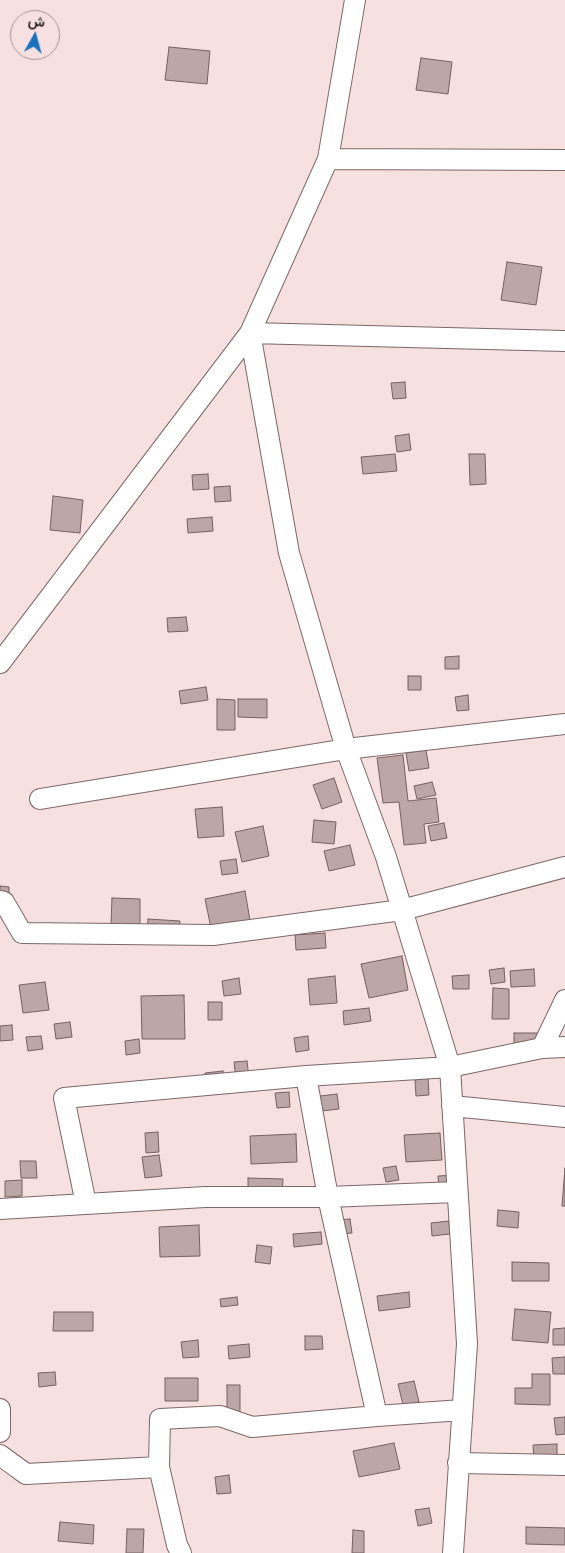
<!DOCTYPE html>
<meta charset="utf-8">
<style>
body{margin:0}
#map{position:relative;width:565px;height:1553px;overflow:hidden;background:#f7e1e0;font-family:Roboto,Vazirmatn,sans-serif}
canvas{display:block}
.north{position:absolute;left:10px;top:10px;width:50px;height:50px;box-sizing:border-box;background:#f7e1e0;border:1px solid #a39392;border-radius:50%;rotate:7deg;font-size:14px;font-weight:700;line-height:20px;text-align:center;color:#251d1d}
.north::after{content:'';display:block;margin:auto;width:18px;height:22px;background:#1872bf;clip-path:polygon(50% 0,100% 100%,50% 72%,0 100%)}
</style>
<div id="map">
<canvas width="565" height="1553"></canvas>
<div class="north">ش</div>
</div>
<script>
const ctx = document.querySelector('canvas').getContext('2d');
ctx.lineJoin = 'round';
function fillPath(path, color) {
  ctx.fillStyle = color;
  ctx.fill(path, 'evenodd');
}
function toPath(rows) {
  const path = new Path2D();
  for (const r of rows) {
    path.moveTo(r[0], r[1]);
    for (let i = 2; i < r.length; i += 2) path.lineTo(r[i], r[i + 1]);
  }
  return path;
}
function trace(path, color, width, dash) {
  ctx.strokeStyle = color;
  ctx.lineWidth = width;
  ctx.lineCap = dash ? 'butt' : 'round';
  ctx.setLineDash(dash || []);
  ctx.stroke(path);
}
const building = toPath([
 [169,47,210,51,207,84,165,80,169,47],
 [421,58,452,62,448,94,416,90,421,58],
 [507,262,542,267,536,305,501,300,507,262],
 [405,382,406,398,393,399,391,383,405,382],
 [409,434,411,450,397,452,395,436,409,434],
 [395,454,397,471,363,474,361,457,395,454],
 [469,454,485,454,486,484,470,485,469,454],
 [208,474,209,489,193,490,192,475,208,474],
 [230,486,231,501,215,502,214,487,230,486],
 [53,496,83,500,80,533,50,530,53,496],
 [212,517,213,531,188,533,187,519,212,517],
 [186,617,188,631,168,632,167,618,186,617],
 [459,656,459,669,445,669,445,657,459,656],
 [408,676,421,676,421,690,408,690,408,676],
 [206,687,208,700,181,704,179,691,206,687],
 [468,695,469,710,457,711,455,697,468,695],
 [217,699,235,700,235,730,217,730,217,699],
 [238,699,267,699,267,718,238,717,238,699],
 [426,750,429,768,409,771,406,753,426,750],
 [403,755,408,801,436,798,439,822,424,824,426,843,404,845,399,802,383,803,377,758,403,755],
 [334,778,342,802,322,809,313,785,334,778],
 [432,782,436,795,417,799,414,786,432,782],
 [222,807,224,836,198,838,195,809,222,807],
 [314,820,336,822,334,844,312,842,314,820],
 [444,823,447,838,431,841,428,826,444,823],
 [263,826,269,856,242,862,235,832,263,826],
 [350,845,355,865,329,871,324,851,350,845],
 [236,859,238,873,222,875,220,861,236,859],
 [0,886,9,887,9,897,0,896,0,886],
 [245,891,251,926,212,933,205,899,245,891],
 [112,898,140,899,140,926,111,925,112,898],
 [148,919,180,921,179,937,147,935,148,919],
 [325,933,326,948,296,950,295,935,325,933],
 [402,956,408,990,369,998,361,964,402,956],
 [504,968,505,982,491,984,489,970,504,968],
 [534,969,535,986,511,987,510,971,534,969],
 [469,975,469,989,453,989,452,976,469,975],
 [335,976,337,1003,310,1005,308,979,335,976],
 [239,978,241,994,224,996,222,981,239,978],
 [45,982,49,1010,23,1013,19,985,45,982],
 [493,988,509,989,509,1019,492,1019,493,988],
 [184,995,185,1039,142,1039,141,996,184,995],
 [208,1002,222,1002,222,1020,208,1020,208,1002],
 [369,1008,371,1021,344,1025,343,1011,369,1008],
 [70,1022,72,1037,56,1039,54,1024,70,1022],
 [12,1025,13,1040,0,1041,0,1026,12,1025],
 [514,1033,549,1033,549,1046,514,1046,514,1033],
 [41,1036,43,1049,28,1051,26,1037,41,1036],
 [308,1036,309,1050,296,1052,294,1038,308,1036],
 [139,1039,140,1053,126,1055,125,1041,139,1039],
 [247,1061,249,1078,236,1079,234,1062,247,1061],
 [223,1071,223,1083,206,1084,205,1073,223,1071],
 [428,1078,429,1095,416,1096,415,1080,428,1078],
 [289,1092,290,1107,277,1108,275,1093,289,1092],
 [337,1094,339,1109,322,1111,320,1096,337,1094],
 [158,1132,159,1152,146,1153,145,1133,158,1132],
 [440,1133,442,1160,406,1162,404,1135,440,1133],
 [296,1134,297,1162,251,1164,250,1136,296,1134],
 [159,1155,162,1176,145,1178,142,1157,159,1155],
 [20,1161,36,1161,37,1178,21,1178,20,1161],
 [396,1166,399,1180,386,1182,383,1168,396,1166],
 [565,1168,565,1206,562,1206,565,1168],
 [456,1175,457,1187,439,1189,438,1176,456,1175],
 [248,1178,283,1179,282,1195,248,1193,248,1178],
 [22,1180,22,1196,5,1197,5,1181,22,1180],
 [498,1210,519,1212,518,1228,497,1226,498,1210],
 [350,1219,352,1233,338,1234,336,1220,350,1219],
 [449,1221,450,1234,432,1236,431,1223,449,1221],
 [199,1225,200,1256,160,1257,159,1227,199,1225],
 [321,1232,322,1244,294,1247,293,1234,321,1232],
 [257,1245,272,1247,270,1264,255,1262,257,1245],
 [512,1262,549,1263,549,1281,512,1281,512,1262],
 [409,1292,410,1307,379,1311,377,1296,409,1292],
 [237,1297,238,1305,221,1307,220,1299,237,1297],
 [515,1309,551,1312,548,1343,512,1340,515,1309],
 [54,1312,93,1312,93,1331,53,1331,54,1312],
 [565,1328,565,1345,553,1345,553,1329,565,1328],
 [305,1336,322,1336,323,1349,305,1350,305,1336],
 [198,1340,199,1357,183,1358,181,1342,198,1340],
 [249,1344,250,1357,229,1359,228,1346,249,1344],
 [565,1357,565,1374,553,1374,552,1358,565,1357],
 [55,1372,56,1385,39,1387,38,1373,55,1372],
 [532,1374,550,1374,550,1405,515,1404,515,1388,532,1388,532,1374],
 [165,1378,198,1378,198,1401,165,1401,165,1378],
 [414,1381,419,1402,403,1405,398,1384,414,1381],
 [227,1385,240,1385,240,1412,227,1413,227,1385],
 [565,1417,565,1434,556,1435,554,1418,565,1417],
 [394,1443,400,1469,359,1477,353,1451,394,1443],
 [557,1444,557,1459,534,1460,533,1445,557,1444],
 [229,1475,231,1493,217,1494,215,1477,229,1475],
 [429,1508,432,1523,418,1526,415,1510,429,1508],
 [60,1522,94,1525,93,1544,58,1541,60,1522],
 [526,1527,565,1528,565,1545,526,1544,526,1527],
 [127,1529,144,1529,143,1553,126,1553,127,1529],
 [353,1530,364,1531,364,1553,352,1553,353,1530]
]);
const street = toPath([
 [328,159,565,160],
 [0,663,250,333,328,159,355,0],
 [40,799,346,749,565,724],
 [0,901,4,902,22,933,213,935,402,910,565,867],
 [542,1048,565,1047],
 [306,1076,328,1197,377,1416],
 [452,1106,565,1117],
 [86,1204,64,1098,306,1076,450,1067,542,1048,565,1000],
 [0,1209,205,1197,328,1197,457,1192],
 [0,1409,0,1432],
 [0,1455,26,1474,159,1467,177,1545,181,1553],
 [458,1463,565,1465],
 [159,1467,160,1419,220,1416,252,1427,377,1416,462,1410],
 [453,1553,467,1344,450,1067,386,857,346,749,289,553,250,333,565,341]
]);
fillPath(building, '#bca7a6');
trace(building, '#746160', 1);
trace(street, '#7b6867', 22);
trace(street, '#fff', 20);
</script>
